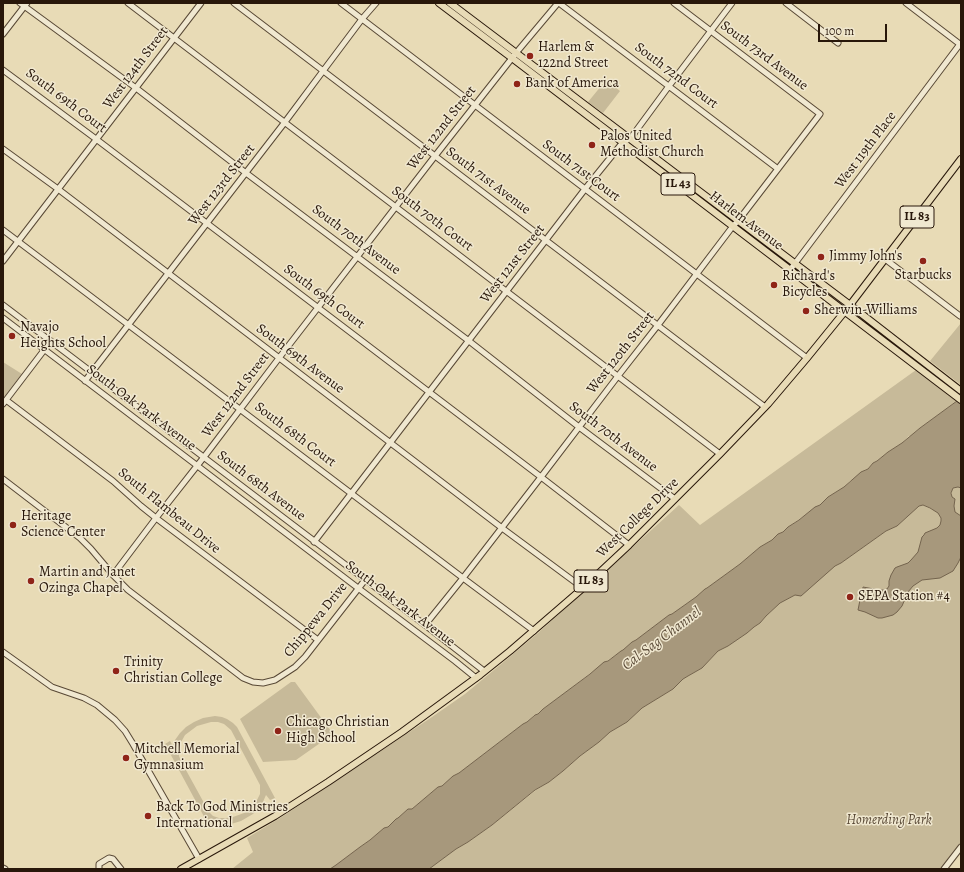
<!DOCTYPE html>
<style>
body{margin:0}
#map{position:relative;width:964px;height:872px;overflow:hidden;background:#e8dbb6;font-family:Alegreya,serif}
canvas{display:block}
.frame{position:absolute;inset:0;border:4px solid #28170a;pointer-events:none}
.scale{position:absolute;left:818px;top:24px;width:69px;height:18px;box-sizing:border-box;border:2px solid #28170a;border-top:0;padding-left:5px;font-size:12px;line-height:14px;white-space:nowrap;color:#28170a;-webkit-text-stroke:3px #f0e8d0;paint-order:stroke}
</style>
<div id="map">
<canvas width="964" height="872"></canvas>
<div class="frame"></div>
<div class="scale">100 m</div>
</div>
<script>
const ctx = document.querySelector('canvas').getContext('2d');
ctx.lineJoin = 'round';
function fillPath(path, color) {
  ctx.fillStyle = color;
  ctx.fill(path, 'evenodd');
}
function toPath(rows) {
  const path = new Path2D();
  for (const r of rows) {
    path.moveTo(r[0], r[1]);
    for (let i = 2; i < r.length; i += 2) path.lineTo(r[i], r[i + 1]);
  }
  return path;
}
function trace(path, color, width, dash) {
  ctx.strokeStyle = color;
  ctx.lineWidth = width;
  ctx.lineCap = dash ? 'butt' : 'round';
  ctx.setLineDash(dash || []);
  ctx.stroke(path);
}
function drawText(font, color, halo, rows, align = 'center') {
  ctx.font = font + ' Alegreya,serif';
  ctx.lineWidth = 3;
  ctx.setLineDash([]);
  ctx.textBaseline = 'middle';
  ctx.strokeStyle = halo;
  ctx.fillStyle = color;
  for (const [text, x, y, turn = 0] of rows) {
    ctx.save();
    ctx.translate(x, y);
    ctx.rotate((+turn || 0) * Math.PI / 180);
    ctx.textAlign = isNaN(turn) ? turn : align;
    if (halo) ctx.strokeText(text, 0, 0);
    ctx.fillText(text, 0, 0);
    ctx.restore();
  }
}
const green = toPath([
 [606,80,620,91,603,113,588,102],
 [961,323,961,385,930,361],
 [3,362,22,374,3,399],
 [916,370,956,401,945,410,920,428,911,436,909,436,902,443,888,452,877,461,873,463,868,469,865,470,854,479,850,481,844,487,828,497,820,505,788,527,783,532,778,534,772,540,760,547,740,564,707,588,705,589,696,597,672,614,669,615,636,640,632,642,623,650,621,651,588,675,570,689,543,709,538,714,534,715,527,722,523,724,459,773,453,776,442,786,438,787,412,809,408,809,398,818,396,819,388,827,384,828,370,840,360,847,336,865,330,869,232,869,253,852,247,838,280,818,432,717,465,694,500,665,538,633,679,505,700,525],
 [958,487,961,488,961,844,942,869,429,869,456,849,468,842,492,825,536,790,549,782,563,771,580,756,599,742,610,732,627,722,642,708,673,689,683,679,688,676,702,668,718,651,728,646,760,623,766,616,780,603,795,595,835,566,841,563,886,531,897,526,918,506,923,505,933,510,952,497,952,490,953,488],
 [291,682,295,682,333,734,296,760,263,762,240,719],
 [215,716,222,717,227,719,233,723,237,727,275,798,270,800,266,795,262,804,253,814,241,821,231,824,222,824,212,822,208,824,165,744,170,741,173,746,175,740,180,733,186,727,194,722,203,718],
 [211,722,218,722,224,724,231,730,260,785,260,794,255,804,244,813,233,817,226,818,219,818,213,816,209,812,181,761,179,756,179,746,185,735,197,726]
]);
const water = toPath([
 [961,398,961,488,958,487,953,488,951,493,952,497,955,499,954,506,955,512,961,516,961,557,958,563,953,571,940,578,922,580,913,586,908,592,902,606,897,612,893,615,882,618,878,618,865,612,858,610,860,600,862,600,863,595,862,595,863,587,879,590,884,590,887,589,889,586,889,581,891,575,895,568,897,567,908,563,911,560,918,552,922,537,924,535,925,533,937,528,940,525,941,521,941,518,938,513,930,508,923,505,919,506,897,526,886,531,841,563,835,566,801,596,795,595,780,603,766,616,760,623,754,627,747,633,728,646,718,651,702,668,688,676,683,679,673,689,642,708,627,722,610,732,599,742,580,756,563,771,549,782,535,790,492,825,468,842,456,849,429,869,330,869,336,865,360,847,370,840,384,828,388,827,396,819,398,818,408,809,412,809,438,787,442,786,453,776,459,773,523,724,527,722,535,715,538,714,543,709,590,674,604,662,608,661,621,651,623,650,632,642,636,640,669,615,672,614,696,597,705,589,707,588,740,564,760,547,772,540,778,534,783,532,788,527,799,520,815,507,820,505,828,497,844,487,861,472,868,469,873,463,877,461,888,452,902,443,920,428,961,398]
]);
const minor = toPath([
 [20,3,136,88,246,173,469,341,579,427,675,499],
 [128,3,720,454],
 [234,3,765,407],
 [341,3,807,358],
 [559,3,778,169],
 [786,3,838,43],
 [906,3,961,45],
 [3,34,27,3],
 [3,70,96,139,541,477,629,545],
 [3,149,58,189,502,528,583,588],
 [3,230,463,578,534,631],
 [885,259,960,316],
 [3,261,201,3],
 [790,270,960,44],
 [3,305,425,625,484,671],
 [3,318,358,588,455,661,476,678],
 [85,381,285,122,323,71,362,19,376,3],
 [6,400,113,481,141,506,156,518,318,640],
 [3,404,51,341],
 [3,479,80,538,91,549,113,575,128,590,243,678,253,682,263,683,275,680,295,667,305,657,365,580],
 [314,542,585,189,623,142,630,139,669,86,732,3],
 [113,575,156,518,204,457,279,358,435,156,516,53,558,3],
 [425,625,463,578,541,477,618,376,658,325,733,226,738,221,820,114,674,3],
 [3,652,52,687,84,698,97,705,115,720,125,731,133,744,199,859],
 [3,868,5,869],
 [99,869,99,864,109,858,113,859,121,869],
 [944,869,961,847]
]);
const major = toPath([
 [439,3,512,58,961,400],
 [450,3,850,305,961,391],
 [181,869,275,816,328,782,402,732,480,675,510,651,583,588,629,545,720,454,768,404,807,358,850,305,961,159]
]);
const markers = [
 [530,56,4,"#8f2418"],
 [517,84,4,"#8f2418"],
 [592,145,4,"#8f2418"],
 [821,257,4,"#8f2418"],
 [923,261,4,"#8f2418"],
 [774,285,4,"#8f2418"],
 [806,311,4,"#8f2418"],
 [12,336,4,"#8f2418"],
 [13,525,4,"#8f2418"],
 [31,581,4,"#8f2418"],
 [850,597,4,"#8f2418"],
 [116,671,4,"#8f2418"],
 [278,731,4,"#8f2418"],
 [126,758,4,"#8f2418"],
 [148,816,4,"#8f2418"]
];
const shields = [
 [678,184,34],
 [917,217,34],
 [591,581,34]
];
const shieldNames = [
 ["IL 43",678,184],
 ["IL 83",917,217],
 ["IL 83",591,581]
];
const poiNames = [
 ["Harlem &",538,48],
 ["122nd Street",538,64],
 ["Bank of America",525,84],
 ["Palos United",600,137],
 ["Methodist Church",600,153],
 ["Jimmy John's",829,257],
 ["Starbucks",923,276,"center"],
 ["Richard's",782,277],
 ["Bicycles",782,293],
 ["Sherwin-Williams",814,311],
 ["Navajo",20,328],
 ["Heights School",20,344],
 ["Heritage",21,517],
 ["Science Center",21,533],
 ["Martin and Janet",39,573],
 ["Ozinga Chapel",39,589],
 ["SEPA Station #4",858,597],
 ["Trinity",124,663],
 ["Christian College",124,679],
 ["Chicago Christian",286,723],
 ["High School",286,739],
 ["Mitchell Memorial",134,750],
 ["Gymnasium",134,766],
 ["Back To God Ministries",156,808],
 ["International",156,824]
];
const streetNames = [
 ["South 73rd Avenue",764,56,37],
 ["West 124th Street",136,68,-53],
 ["South 72nd Court",676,76,37],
 ["South 69th Court",66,101,37],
 ["West 122nd Street",442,128,-52],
 ["West 119th Place",866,150,-53],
 ["South 71st Court",581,171,37],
 ["South 71st Avenue",488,181,37],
 ["West 123rd Street",222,185,-52],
 ["South 70th Court",432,219,37],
 ["Harlem Avenue",746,221,37],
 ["South 70th Avenue",356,240,37],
 ["West 121st Street",513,264,-52],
 ["South 69th Court",324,297,37],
 ["West 120th Street",621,353,-52],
 ["South 69th Avenue",300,359,37],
 ["West 122nd Street",236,395,-53],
 ["South Oak Park Avenue",141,408,37],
 ["South 68th Court",295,435,37],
 ["South 70th Avenue",613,437,37],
 ["South 68th Avenue",261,486,37],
 ["South Flambeau Drive",169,511,39],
 ["West College Drive",638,518,-44],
 ["South Oak Park Avenue",400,604,37],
 ["Chippewa Drive",316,620,-51]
];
const parkNames = [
 ["Homerding Park",889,821]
];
const waterNames = [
 ["Cal-Sag Channel",662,639,-37]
];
fillPath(green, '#c7ba99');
fillPath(water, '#a7987c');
trace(water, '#74644e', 1);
trace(minor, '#584835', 7);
trace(major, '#28170a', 8);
trace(minor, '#f0e8d0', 5);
trace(major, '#e8dbb6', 6);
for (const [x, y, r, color] of markers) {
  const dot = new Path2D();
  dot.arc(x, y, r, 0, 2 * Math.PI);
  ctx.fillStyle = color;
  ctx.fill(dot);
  trace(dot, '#f0e8d0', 1.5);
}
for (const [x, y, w] of shields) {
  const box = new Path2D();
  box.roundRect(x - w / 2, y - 11, w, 22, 3);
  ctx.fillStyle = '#f0e8d0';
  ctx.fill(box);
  trace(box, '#28170a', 1);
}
drawText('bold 13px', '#28170a', null, shieldNames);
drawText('14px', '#28170a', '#f0e8d0', poiNames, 'left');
drawText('14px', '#28170a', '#f0e8d0', streetNames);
drawText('italic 14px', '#584835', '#f0e8d0', parkNames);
drawText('italic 15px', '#5b4b38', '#f0e8d0', waterNames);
</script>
